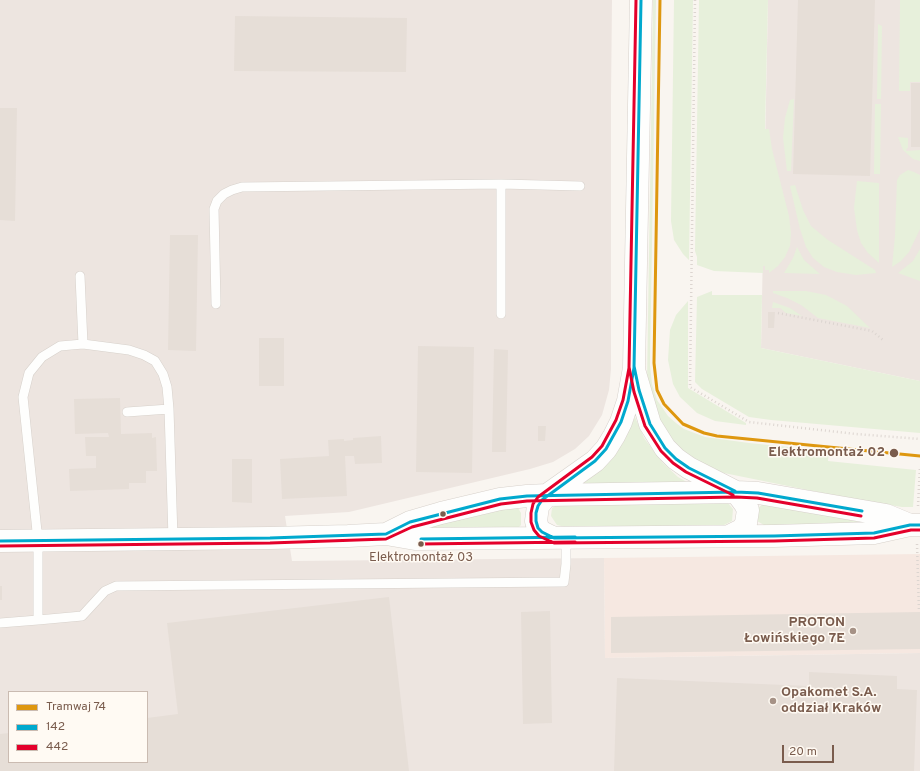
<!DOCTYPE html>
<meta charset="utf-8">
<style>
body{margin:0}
#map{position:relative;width:920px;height:771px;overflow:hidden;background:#f9f5f0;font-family:Overpass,sans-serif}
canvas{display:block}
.legend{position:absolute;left:8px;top:691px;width:140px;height:72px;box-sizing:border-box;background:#fffaf3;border:1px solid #cabbb1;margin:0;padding:5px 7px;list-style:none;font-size:12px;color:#7a5c4d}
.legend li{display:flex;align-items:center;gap:8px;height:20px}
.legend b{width:20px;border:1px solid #cabbb1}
.scale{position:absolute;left:782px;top:745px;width:52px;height:18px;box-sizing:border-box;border:2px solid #7a5c4d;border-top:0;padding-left:5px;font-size:12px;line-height:14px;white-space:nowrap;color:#7a5c4d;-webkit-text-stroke:3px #fffaf3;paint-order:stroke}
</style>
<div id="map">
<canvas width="920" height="771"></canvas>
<ul class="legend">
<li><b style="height:5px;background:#de970f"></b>Tramwaj 74</li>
<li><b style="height:5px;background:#00a9ce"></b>142</li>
<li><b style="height:5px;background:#e4002b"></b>442</li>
</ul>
<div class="scale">20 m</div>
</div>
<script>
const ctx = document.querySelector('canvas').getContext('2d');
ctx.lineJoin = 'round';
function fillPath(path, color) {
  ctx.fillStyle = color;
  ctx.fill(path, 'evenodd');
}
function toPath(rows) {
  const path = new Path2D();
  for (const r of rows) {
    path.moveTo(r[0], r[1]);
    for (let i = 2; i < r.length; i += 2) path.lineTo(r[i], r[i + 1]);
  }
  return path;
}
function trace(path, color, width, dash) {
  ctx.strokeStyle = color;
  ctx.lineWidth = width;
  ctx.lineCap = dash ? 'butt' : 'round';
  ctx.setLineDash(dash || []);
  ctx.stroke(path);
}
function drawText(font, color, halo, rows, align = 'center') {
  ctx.font = font + ' Overpass,sans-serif';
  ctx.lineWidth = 3;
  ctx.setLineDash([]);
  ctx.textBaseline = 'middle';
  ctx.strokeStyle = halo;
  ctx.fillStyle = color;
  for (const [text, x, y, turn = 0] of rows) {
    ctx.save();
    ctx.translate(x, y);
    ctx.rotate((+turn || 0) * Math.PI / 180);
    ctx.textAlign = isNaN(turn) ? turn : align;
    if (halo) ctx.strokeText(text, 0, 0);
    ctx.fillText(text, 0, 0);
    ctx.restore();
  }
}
const commercial = toPath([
 [920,554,920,653,605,658,604,558]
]);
const industrial = toPath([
 [0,0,612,0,611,98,611,369,609,390,602,415,589,436,575,449,553,462,530,469,349,512,285,516,292,561,604,558,605,658,920,653,920,771,0,771],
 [9,692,147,692,147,762,9,762],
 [768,0,920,0,920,381,761,348]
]);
const green = toPath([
 [653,0,656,0,650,365,652,384,657,400,668,416,676,423,684,429,705,437,749,443,829,451,828,461,916,470,913,507,902,507,852,499,719,472,691,460,662,429,647,382],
 [674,0,693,0,689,260,683,254,674,240,671,221],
 [699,0,768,0,765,129,769,129,772,149,789,216,791,233,790,246,785,257,778,266,769,273,769,270,765,270,765,266,763,266,763,273,714,271,697,265,697,257,695,251],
 [900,0,920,0,920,82,910,82,910,91,899,91],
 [878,24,882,26,881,99,877,99],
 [794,99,791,171,787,171,783,138,785,118,790,100],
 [875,104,881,104,880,174,874,174],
 [898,137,908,138,908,148,907,148,906,151,920,150,920,161,913,159,903,150],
 [908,170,914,172,920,175,920,229,909,252,901,261,892,267,895,236,897,180,900,175],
 [857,181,879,183,879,263,868,253,861,243,857,230,854,208],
 [795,185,803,210,811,226,828,240,875,270,876,273,856,275,837,272,824,267,813,258,806,247,800,229,790,186],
 [797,247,804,260,820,274,784,273,793,258],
 [920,249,920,281,898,273,913,261],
 [712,291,712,295,762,295,761,348,920,381,920,433,771,420,749,417,702,389,695,382,697,297],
 [773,291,806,291,826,295,847,306,870,328,818,318,801,305,787,298,773,293],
 [688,301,688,388,746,423,746,425,715,421,697,413,680,397,673,384,668,360,670,330,676,315],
 [773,302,790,308,802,316,786,313,780,308,772,308],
 [635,417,644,438,663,463,678,477,692,485,576,487,617,452,625,439],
 [728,503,733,509,732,521,724,525,569,528,557,525,551,516,552,508,558,504],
 [763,504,877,525,764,525,757,521,758,508],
 [504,507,518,508,521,513,521,525,516,530,410,531]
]);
const building = toPath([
 [798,0,875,0,870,176,793,174],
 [235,16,407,18,406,72,234,71],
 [911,83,920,83,920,147,911,147],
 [0,108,17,108,15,221,0,220],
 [170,235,198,235,196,351,168,350],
 [768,312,775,312,774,328,768,328],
 [259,338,284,338,284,386,259,386],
 [418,346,474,347,472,473,416,472],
 [494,349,508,350,506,452,492,452],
 [120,398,121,434,152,433,152,438,156,437,157,471,146,471,146,483,129,483,129,489,70,491,69,469,96,468,96,456,86,456,85,437,109,437,108,433,75,434,74,399],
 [538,426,546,426,545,441,538,441],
 [381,436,382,463,355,464,354,456,345,456,347,496,282,499,280,459,329,456,328,440,344,439,344,441,353,440,353,438],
 [232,459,252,459,252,503,232,502],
 [0,586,2,586,2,600,0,600],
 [389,597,409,771,0,771,0,734,9,733,9,762,147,762,147,718,178,714,167,623],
 [550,611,552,723,523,724,521,612],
 [920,612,920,649,611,653,611,617],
 [809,672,897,676,897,689,917,690,914,771,614,771,617,678,809,686]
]);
const path = toPath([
 [695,0,690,387,749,422,856,434,920,439],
 [778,313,872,331,883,340],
 [918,506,920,466],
 [917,544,919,612]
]);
const service = toPath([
 [501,184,580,186],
 [80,276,83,344,129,350,144,355,155,361,163,374,167,387,169,409,173,538],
 [216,304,214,209,217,201,224,194,232,190,242,187,501,184,501,314],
 [83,344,60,346,42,357,29,373,23,397,38,541,38,620,82,616,105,591,116,586,564,582,566,564,566,537],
 [127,412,169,409],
 [0,623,38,620]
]);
const tertiary = toPath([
 [635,373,650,424,665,448,676,459,689,468,736,492,745,504,748,510,746,523,743,529,729,536],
 [386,534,410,522,441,513,500,499,527,496,547,495,736,492,758,493,886,515,910,525],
 [554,538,542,532,538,528,536,521,538,506,547,495,595,461,606,449,614,436,621,422,628,401,634,368,641,0],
 [0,541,270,538,348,536,386,534,415,539,774,536,874,533,910,525,920,525]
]);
const bus1 = toPath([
 [641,0,634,368,628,401,621,422,606,449,595,461,542,500,538,506,536,513,536,521,538,528,542,532,554,538,774,536,874,533,910,525,920,525],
 [634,366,639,390,650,424,665,448,676,459,689,468,735,491],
 [421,539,575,537],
 [0,541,270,538,386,534,410,522,500,499,527,496,736,492,758,493,862,511]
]);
const bus2 = toPath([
 [636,0,629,368,623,400,616,420,602,446,592,457,538,497,533,504,531,513,531,522,534,530,539,536,554,543,774,541,874,538,911,530,920,530],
 [629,367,634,392,645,426,661,451,673,463,686,472,733,495],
 [421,544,575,542],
 [0,546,270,543,386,539,412,527,501,504,527,501,736,497,757,498,861,516]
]);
const tram1 = toPath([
 [660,0,654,363,657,390,664,404,683,424,704,433,717,436,920,456]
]);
const markers = [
 [894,453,5,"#7a5c4d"],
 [443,514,3.5,"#7a5c4d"],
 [421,544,3.5,"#7a5c4d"],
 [853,631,4,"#a69286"],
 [773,701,4,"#a69286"]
];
const busNames = [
 ["Elektromontaż 03",421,558]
];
const stopNames = [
 ["Elektromontaż 02",885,453]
];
const poiNames = [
 ["PROTON",845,623],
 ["Łowińskiego 7E",845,639],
 ["Opakomet S.A.",781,693,"left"],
 ["oddział Kraków",781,709,"left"]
];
fillPath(commercial, '#f6e8e1');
fillPath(industrial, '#ede5e0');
fillPath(green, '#e7f0db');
fillPath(building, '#e6ded7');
trace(service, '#d7d1cb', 10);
trace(tertiary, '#d7d1cb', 23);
trace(path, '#dcd5d0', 2.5, [1, 3]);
trace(service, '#fefefd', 9);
trace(tertiary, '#fefefd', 22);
trace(bus1, '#00a9ce', 3);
trace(bus2, '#e4002b', 3);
trace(tram1, '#de970f', 3);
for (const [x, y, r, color] of markers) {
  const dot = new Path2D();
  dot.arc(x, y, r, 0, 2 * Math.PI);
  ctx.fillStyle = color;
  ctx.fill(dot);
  trace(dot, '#fffaf3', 1.5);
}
drawText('13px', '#7a5c4d', '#fffaf3', busNames);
drawText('bold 14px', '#7a5c4d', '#fffaf3', stopNames, 'right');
drawText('bold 14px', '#7a5c4d', '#fffaf3', poiNames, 'right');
</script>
